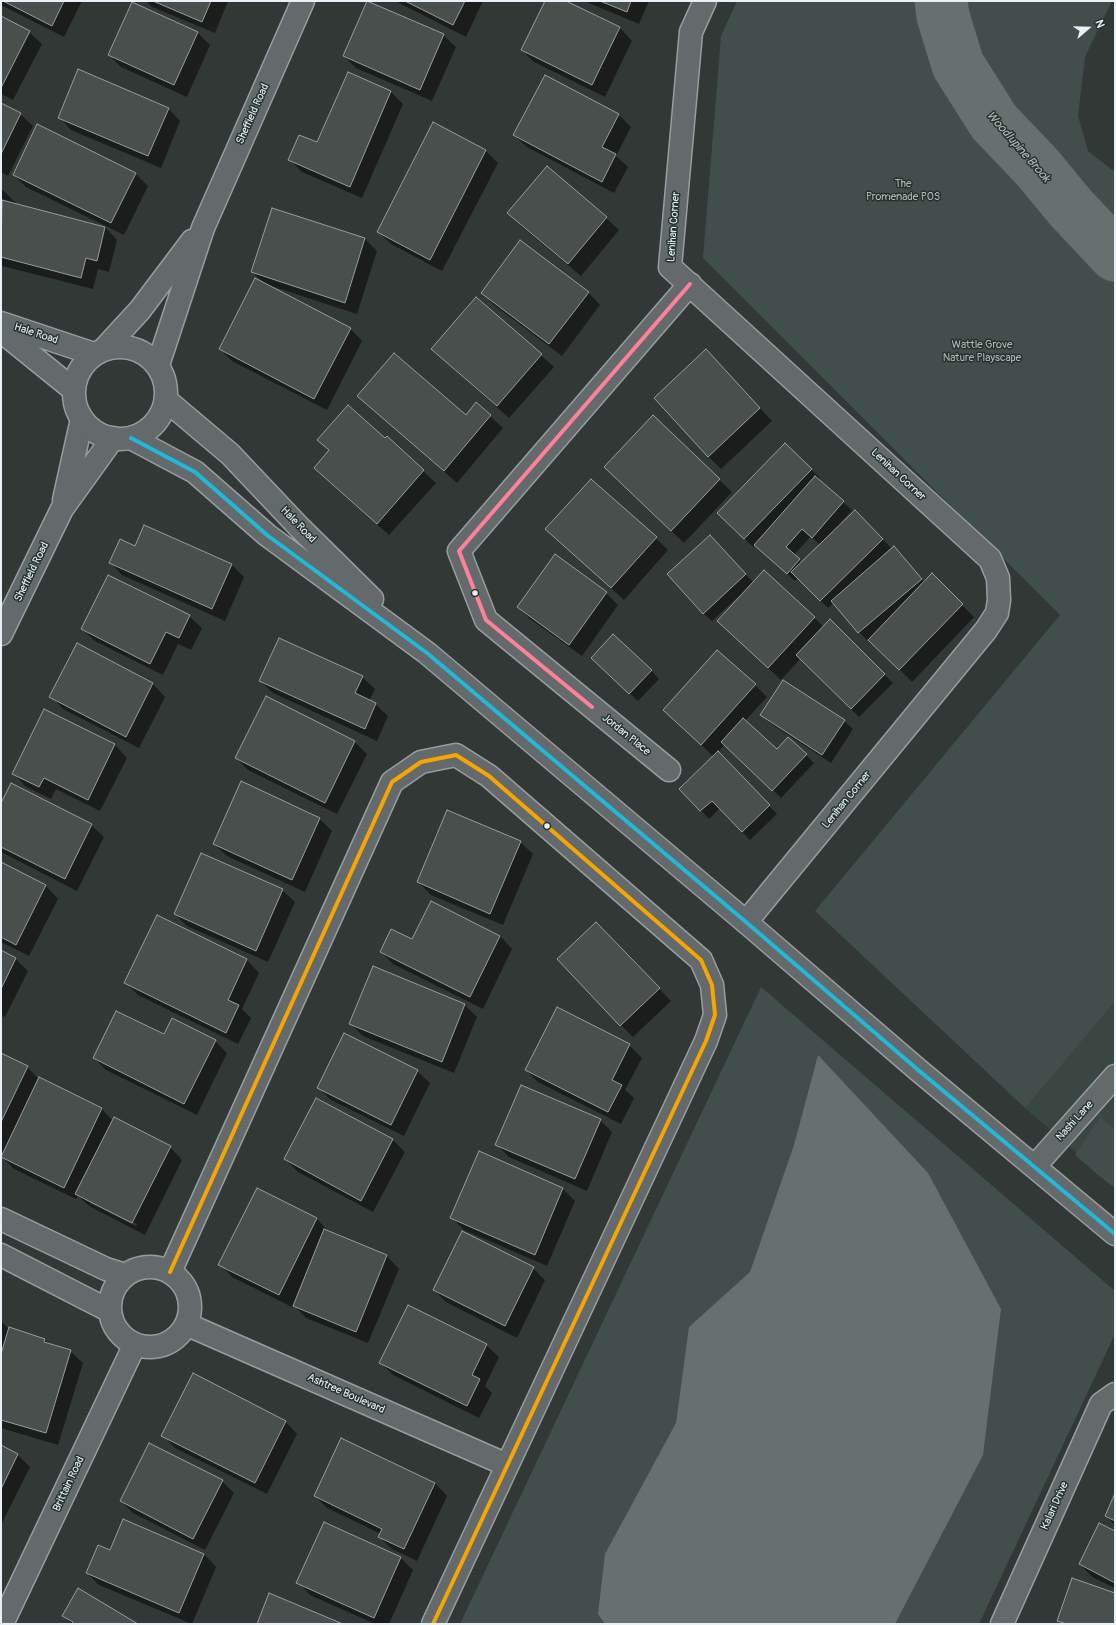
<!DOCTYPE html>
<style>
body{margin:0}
#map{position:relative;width:1116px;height:1625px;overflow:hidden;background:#313835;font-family:Pangolin,sans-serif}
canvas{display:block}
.frame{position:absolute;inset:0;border:2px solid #e8f1f8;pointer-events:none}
.north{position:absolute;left:1068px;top:8px;width:40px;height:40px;-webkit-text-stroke:3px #26332d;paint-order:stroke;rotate:70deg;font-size:11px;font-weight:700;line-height:16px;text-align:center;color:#e8f1f8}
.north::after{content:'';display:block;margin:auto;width:14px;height:18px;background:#e8f1f8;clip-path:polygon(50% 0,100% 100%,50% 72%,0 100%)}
</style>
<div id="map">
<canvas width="1116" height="1625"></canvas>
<div class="frame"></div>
<div class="north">N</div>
</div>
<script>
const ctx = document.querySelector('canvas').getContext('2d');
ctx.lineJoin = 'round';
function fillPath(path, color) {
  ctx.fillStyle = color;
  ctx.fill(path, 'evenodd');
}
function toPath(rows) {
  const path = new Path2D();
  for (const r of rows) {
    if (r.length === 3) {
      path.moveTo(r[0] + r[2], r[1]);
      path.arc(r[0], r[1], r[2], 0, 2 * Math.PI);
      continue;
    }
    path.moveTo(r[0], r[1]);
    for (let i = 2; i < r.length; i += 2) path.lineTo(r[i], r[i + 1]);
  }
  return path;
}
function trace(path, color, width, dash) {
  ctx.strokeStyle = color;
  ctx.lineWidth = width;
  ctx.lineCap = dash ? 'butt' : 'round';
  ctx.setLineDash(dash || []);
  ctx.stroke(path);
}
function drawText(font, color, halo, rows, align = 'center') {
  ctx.font = font + ' Pangolin,sans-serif';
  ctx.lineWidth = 3;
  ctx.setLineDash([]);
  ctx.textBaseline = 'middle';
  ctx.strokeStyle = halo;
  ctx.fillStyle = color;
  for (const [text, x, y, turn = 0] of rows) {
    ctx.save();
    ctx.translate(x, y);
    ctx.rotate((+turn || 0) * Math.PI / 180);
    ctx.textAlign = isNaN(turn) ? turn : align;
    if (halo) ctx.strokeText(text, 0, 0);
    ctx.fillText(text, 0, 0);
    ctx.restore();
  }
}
const built = toPath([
 [1115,1002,1115,1186,1025,1108]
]);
const green = toPath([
 [737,1,1112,1,1085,57,1078,116,1088,151,1115,172,1115,1002,1025,1108,815,911,1060,615,703,258,721,36],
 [761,987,1115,1291,1115,1334,979,1624,460,1624],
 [1100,1117,1115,1130,1115,1188,1098,1175,1075,1155]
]);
const water = toPath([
 [818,1055,928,1173,1001,1309,983,1455,895,1624,605,1624,598,1614,605,1554,676,1423,689,1327,750,1272,794,1145]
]);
const shadow = toPath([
 [1,1,82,1,64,37,1,5],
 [146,1,228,1,215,33,152,7],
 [395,1,483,1,466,37],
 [546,1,564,1,620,28,632,41,605,97,534,62,522,50],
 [584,1,649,1,639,24],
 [1,17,29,32,42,44,13,100,1,94],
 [198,33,210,45,187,97,121,67,109,55],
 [443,35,456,47,432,101,356,68,344,56],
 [348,73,391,92,403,104,362,198,302,172,289,159,317,144],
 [545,76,619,115,631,127,616,156,628,167,614,193,527,147,514,135],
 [1,104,20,114,33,126,8,176,1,172],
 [168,108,180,121,161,168,71,130,59,117],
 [434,124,486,151,498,163,442,271,391,244,378,232],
 [135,173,148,186,124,235,26,187,14,175],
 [1,190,4,191,17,204,16,205,105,227,117,240,109,272,98,269,93,289,2,266,1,265],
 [509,213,606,218,619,230,581,276,521,226],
 [365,239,377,251,357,314,274,287,273,288,350,328,362,341,327,410,232,361,220,349,263,282,252,272],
 [588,292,600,305,562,356,494,305,482,293],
 [476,298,554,367,509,418,445,361],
 [706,351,772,421,721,469,708,456],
 [358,396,466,416,476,403,503,428,457,483],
 [653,417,732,492,684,543,617,480],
 [387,438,436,483,389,535,327,480,330,451,319,440,385,440],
 [785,444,820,478,818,480,852,510,841,522,842,523,855,511,891,548,882,556,883,557,894,548,925,582,932,575,974,617,912,682,869,639,867,640,859,632,834,603,828,608,798,578,795,581,755,545,753,547,719,513],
 [811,536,820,545,802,563,794,555],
 [145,526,232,565,244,577,225,621,122,575,110,562,135,547],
 [656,538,668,550,624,600,559,541],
 [718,544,753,582,764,571,824,627,830,621,893,683,859,717,801,658,781,680,731,633,740,597,739,596,712,621,703,613],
 [606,593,618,605,582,656,530,619,518,607],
 [189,616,202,628,191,650,178,644,163,675,95,641,82,629],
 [77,645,153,684,165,697,139,748,63,709,51,696],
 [600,666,651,670,659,679,638,701],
 [362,677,375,689,369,701,375,704,388,716,377,741,273,693,260,681],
 [755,685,767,697,745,721,777,751,806,755,814,763,781,798,725,744,718,752,777,814,750,840,720,808,709,819,681,789,714,757,677,722],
 [45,710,115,745,127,758,100,811,56,789,51,799,25,786,13,773],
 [761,715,844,721,853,729,831,763,770,723],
 [355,742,367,754,337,814,248,770,236,758],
 [242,783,320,819,332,831,305,892,227,856,214,844],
 [1,805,91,825,104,837,77,891,1,852],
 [520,842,533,854,503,925,431,895,418,882],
 [1,863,46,886,58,899,29,956,1,942],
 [282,890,295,902,268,962,187,926,175,914],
 [158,916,247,960,259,973,242,1009,251,1018,238,1044,138,995,126,983],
 [500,936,512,949,483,1009,393,964,381,952,412,941],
 [609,936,671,1001,633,1037,621,1025],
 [1,952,16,959,28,971,5,1017,1,1015],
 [464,1004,477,1017,454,1073,363,1036,351,1024],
 [164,1036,215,1041,227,1053,197,1115,106,1070,94,1058],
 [629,1045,642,1058,625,1090,634,1098,621,1124,538,1082,526,1070],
 [1,1054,27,1067,39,1079,102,1109,113,1121,170,1147,182,1160,145,1235,89,1206,78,1196,76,1199,14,1169,2,1157,1,1159],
 [90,1200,137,1224,136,1226,90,1203],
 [417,1071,430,1083,404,1136,331,1100,319,1088],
 [317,1099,393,1140,405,1152,373,1212,298,1172,285,1159],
 [600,1120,612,1132,587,1191,509,1157,497,1145],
 [480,1153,563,1189,575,1201,547,1266,464,1230,452,1218],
 [257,1189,317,1219,329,1232,387,1256,399,1269,368,1343,306,1318,293,1304,292,1307,232,1277,220,1264],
 [533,1268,545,1280,517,1338,446,1302,434,1290],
 [1,1321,9,1329,45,1340,50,1344,70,1351,83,1363,58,1445,1,1428],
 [486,1345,499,1357,485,1386,492,1393,479,1418,393,1375,381,1363],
 [285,1421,297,1434,267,1494,175,1448,163,1436],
 [1,1446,18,1455,30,1467,1,1525],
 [222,1481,234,1493,205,1550,133,1513,121,1501],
 [435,1483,447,1496,417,1561,392,1549,379,1537,381,1534,327,1508,315,1496],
 [1115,1495,1115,1525,1106,1516],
 [1115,1532,1115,1588,1092,1577,1080,1564],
 [110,1551,204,1554,216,1567,192,1624,99,1585,87,1573],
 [401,1558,413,1570,389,1624,375,1624,310,1595,298,1582],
 [63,1616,136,1624,72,1624]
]);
const river = toPath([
 [941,1,943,16,958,65,994,122,1037,167,1070,207,1115,255]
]);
const building = toPath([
 [3,1,64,1,52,26,3,1],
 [153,1,211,1,202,22,153,1],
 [367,1,444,34,420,90,343,56,367,1],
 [405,1,465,1,453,25,405,1],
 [545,1,566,1,620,27,592,85,521,50,545,1],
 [600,1,631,1,627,12,600,1],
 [132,2,198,32,174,85,108,55,132,2],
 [1,16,30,31,1,88,1,16],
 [78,69,169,108,148,156,58,118,78,69],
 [348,72,391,91,350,187,288,160,299,135,317,142,348,72],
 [545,75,619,114,602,147,616,154,602,182,513,135,545,75],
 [1,103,21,113,1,154,1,103],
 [433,122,486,150,430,260,377,232,433,122],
 [37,124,136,173,111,223,13,175,37,124],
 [547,166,607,217,568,264,507,213,547,166],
 [2,200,105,227,97,261,86,258,81,278,1,257,2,200],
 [272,208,365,238,345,303,251,272,272,208],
 [520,240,589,292,549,344,481,293,520,240],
 [255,278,351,328,314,399,219,349,255,278],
 [476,297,542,354,497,406,431,349,476,297],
 [706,349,760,408,708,457,654,398,706,349],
 [394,353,466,415,476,402,491,415,444,471,357,396,394,353],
 [348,405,385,438,387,436,424,470,377,524,314,468,329,450,317,440,348,405],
 [653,415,720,479,671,531,604,467,653,415],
 [785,443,812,469,744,539,717,513,785,443],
 [815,476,844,501,812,538,802,529,786,547,800,559,787,574,754,545,815,476],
 [591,479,657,537,611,588,545,529,591,479],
 [855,510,883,539,820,601,791,572,855,510],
 [144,525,232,564,212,609,109,563,120,539,135,546,144,525],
 [710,535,746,574,703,614,667,574,710,535],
 [894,546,922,579,858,633,831,601,894,546],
 [555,554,607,592,569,645,517,607,555,554],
 [764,570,815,617,768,668,717,621,764,570],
 [932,573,963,604,899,670,868,640,932,573],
 [108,575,190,615,179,638,166,632,150,664,81,629,108,575],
 [830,619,885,674,851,709,796,655,830,619],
 [613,634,652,670,629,694,591,658,613,634],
 [279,638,363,676,355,693,376,703,365,729,259,681,279,638],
 [77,643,153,683,126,737,49,697,77,643],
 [717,650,756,684,701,745,663,710,717,650],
 [783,680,845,720,822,755,760,715,783,680],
 [266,696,355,741,325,803,235,758,266,696],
 [44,709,115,744,88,800,44,778,39,787,12,774,44,709],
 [743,718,777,749,788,737,807,754,772,791,721,742,743,718],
 [718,751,770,805,742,832,712,801,700,811,679,789,718,751],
 [241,781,320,818,292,880,213,844,241,781],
 [11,783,92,824,65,879,1,847,1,803,11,783],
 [447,810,521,841,490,914,417,882,447,810],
 [201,853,283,889,256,951,174,914,201,853],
 [1,862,46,885,16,945,1,937,1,862],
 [431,901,500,936,470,997,380,952,391,929,412,939,431,901],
 [157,915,247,959,228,1000,239,1005,226,1033,124,983,157,915],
 [596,922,660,988,620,1026,557,959,596,922],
 [1,950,16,958,1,989,1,950],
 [373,966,465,1004,442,1062,349,1024,373,966],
 [557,1007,630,1044,612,1080,622,1085,608,1112,525,1070,557,1007],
 [116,1011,164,1034,172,1018,216,1040,184,1104,93,1058,116,1011],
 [344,1033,418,1070,391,1125,317,1088,344,1033],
 [1,1053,28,1066,1,1122,1,1053],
 [39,1077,102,1108,64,1188,1,1157,39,1077],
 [521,1085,601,1119,575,1179,495,1145,521,1085],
 [316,1098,393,1139,361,1201,284,1159,316,1098],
 [114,1117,171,1146,132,1223,75,1194,114,1117],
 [479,1151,563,1188,535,1255,450,1218,479,1151],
 [257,1188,317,1218,279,1295,218,1265,257,1188],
 [324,1229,387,1255,356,1332,293,1306,324,1229],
 [462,1231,534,1267,505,1326,433,1290,462,1231],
 [408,1305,487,1344,472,1375,480,1379,467,1406,379,1363,408,1305],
 [9,1327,45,1339,44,1342,71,1350,46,1433,1,1420,1,1354,9,1327],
 [193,1373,286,1421,255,1483,161,1436,193,1373],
 [341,1438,435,1483,404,1549,378,1537,382,1529,314,1496,341,1438],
 [149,1443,223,1480,193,1539,120,1501,149,1443],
 [1,1445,18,1454,1,1489,1,1445],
 [1115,1493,1115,1521,1105,1516,1115,1493],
 [123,1519,204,1554,179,1613,86,1573,98,1545,110,1550,123,1519],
 [324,1522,401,1557,374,1618,296,1583,324,1522],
 [1099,1523,1115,1531,1115,1583,1079,1564,1099,1523],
 [1072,1578,1115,1593,1115,1624,1067,1624,1057,1621,1072,1578],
 [78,1588,138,1624,72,1624,73,1622,62,1616,78,1588],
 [269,1593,343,1624,257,1624,269,1593]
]);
const street = toPath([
 [705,1,691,32,670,267,990,559,998,578,999,600,997,613,986,630,746,922],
 [106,347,140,310,192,241],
 [158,365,203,228,303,1],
 [64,500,82,419],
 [1,634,62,509,113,438],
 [669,770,486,620,459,551,690,284],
 [1035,1166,1115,1076],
 [1,1219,106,1269,125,1275],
 [1,1255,110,1311],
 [150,1307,40],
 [170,1272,392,782,421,762,456,755,489,776,701,960,712,985,715,1015,706,1041,433,1624],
 [186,1324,507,1465],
 [2,1624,135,1344],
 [1002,1624,1101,1404,1115,1394]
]);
const secondary = toPath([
 [1,323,94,354],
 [1,331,74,390],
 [120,393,46],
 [166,400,230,454,300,528,372,599],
 [131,438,195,472,267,535,427,653,746,922,917,1069,1115,1234]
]);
const bus1 = toPath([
 [131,438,195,472,267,535,427,653,746,922,917,1069,1115,1234]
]);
const bus2 = toPath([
 [592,707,486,620,459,551,690,284]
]);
const bus3 = toPath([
 [170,1272,392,782,421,762,456,755,489,776,701,960,712,985,715,1015,706,1041,433,1624]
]);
const markers = [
 [475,593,3.5,"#e8f1f8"],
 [547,826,3.5,"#e8f1f8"]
];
const streetNames = [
 ["Sheffield Road",253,114,-66],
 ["Lenihan Corner",674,227,-86],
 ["Hale Road",36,334,18],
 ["Lenihan Corner",898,475,43],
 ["Hale Road",298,525,46],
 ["Sheffield Road",32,572,-64],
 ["Jordan Place",626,735,39],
 ["Lenihan Corner",847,800,-51],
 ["Nashi Lane",1075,1121,-48],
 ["Ashtree Boulevard",346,1394,24],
 ["Brittain Road",69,1484,-65],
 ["Kalari Drive",1055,1506,-66]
];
const parkNames = [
 ["The",903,184],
 ["Promenade POS",903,197],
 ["Wattle Grove",982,345],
 ["Nature Playscape",982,358]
];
const waterNames = [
 ["Woodlupine Brook",1018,147,49]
];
fillPath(built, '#3a4641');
fillPath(green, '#424e4b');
fillPath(water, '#66716f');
fillPath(shadow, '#0007');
trace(river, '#66716f', 53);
fillPath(building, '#494f4d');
trace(building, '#989d9e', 1);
trace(street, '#989d9e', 25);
trace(secondary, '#989d9e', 25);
trace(street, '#646a6b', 22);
trace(secondary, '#646a6b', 22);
trace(bus1, '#20b9da', 4);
trace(bus2, '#ff8098', 4);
trace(bus3, '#f7a600', 4);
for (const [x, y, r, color] of markers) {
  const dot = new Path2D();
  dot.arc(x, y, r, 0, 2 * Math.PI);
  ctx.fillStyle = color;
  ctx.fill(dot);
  trace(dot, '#26332d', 1.5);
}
drawText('11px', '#e8f1f8', '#26332d', streetNames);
drawText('11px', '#afb9bc', '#26332d', parkNames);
drawText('italic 12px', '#b0babd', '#26332d', waterNames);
</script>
